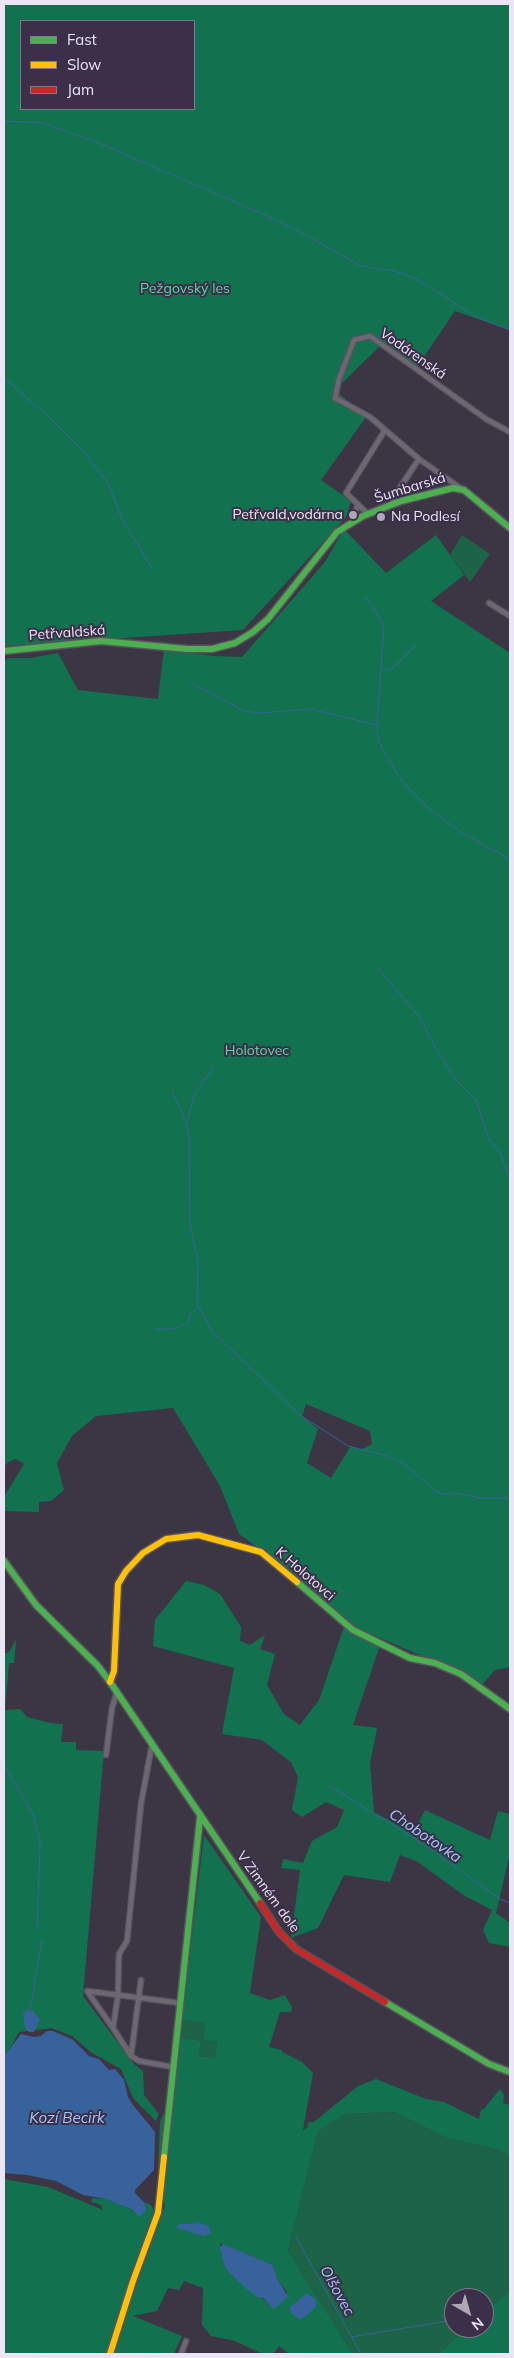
<!DOCTYPE html>
<meta charset="utf-8">
<style>
body{margin:0}
#map{position:relative;width:514px;height:2358px;overflow:hidden;background:#3c3543;font-family:Mulish,sans-serif}
canvas{display:block}
.frame{position:absolute;inset:0;border:5px solid #ece5f6;pointer-events:none}
.legend{position:absolute;left:20px;top:20px;width:175px;height:90px;box-sizing:border-box;background:#3b2f49;border:1px solid #82788e;margin:0;padding:6px 9px;list-style:none;font-size:15px;color:#ece5f6}
.legend li{display:flex;align-items:center;gap:10px;height:25px}
.legend b{width:25px;border:1px solid #82788e}
.north{position:absolute;left:444px;top:2288px;width:50px;height:50px;box-sizing:border-box;background:#3b2f49;border:1px solid #82788e;border-radius:50%;rotate:142deg;font-size:14px;font-weight:700;line-height:20px;text-align:center;color:#ece5f6}
.north::after{content:'';display:block;margin:auto;width:18px;height:22px;background:#aea7b7;clip-path:polygon(50% 0,100% 100%,50% 72%,0 100%)}
</style>
<div id="map">
<canvas width="514" height="2358"></canvas>
<div class="frame"></div>
<ul class="legend">
<li><b style="height:6px;background:#4caf50"></b>Fast</li>
<li><b style="height:6px;background:#ffc107"></b>Slow</li>
<li><b style="height:6px;background:#c62828"></b>Jam</li>
</ul>
<div class="north">N</div>
</div>
<script>
const ctx = document.querySelector('canvas').getContext('2d');
ctx.lineJoin = 'round';
function fillPath(path, color) {
  ctx.fillStyle = color;
  ctx.fill(path, 'evenodd');
}
function toPath(rows) {
  const path = new Path2D();
  for (const r of rows) {
    path.moveTo(r[0], r[1]);
    for (let i = 2; i < r.length; i += 2) path.lineTo(r[i], r[i + 1]);
  }
  return path;
}
function trace(path, color, width, dash) {
  ctx.strokeStyle = color;
  ctx.lineWidth = width;
  ctx.lineCap = dash ? 'butt' : 'round';
  ctx.setLineDash(dash || []);
  ctx.stroke(path);
}
function drawText(font, color, halo, rows, align = 'center') {
  ctx.font = font + ' Mulish,sans-serif';
  ctx.lineWidth = 4;
  ctx.setLineDash([]);
  ctx.textBaseline = 'middle';
  ctx.strokeStyle = halo;
  ctx.fillStyle = color;
  for (const [text, x, y, turn = 0] of rows) {
    ctx.save();
    ctx.translate(x, y);
    ctx.rotate((+turn || 0) * Math.PI / 180);
    ctx.textAlign = isNaN(turn) ? turn : align;
    if (halo) ctx.strokeText(text, 0, 0);
    ctx.fillText(text, 0, 0);
    ctx.restore();
  }
}
const green = toPath([
 [462,535,490,554,470,582,450,555],
 [182,2020,205,2023,217,2042,215,2058,199,2056,201,2041,180,2037],
 [394,2112,447,2138,500,2150,510,2156,510,2290,484,2313,484,2298,454,2298,454,2328,467,2328,438,2354,353,2354,288,2251,318,2131,346,2114]
]);
const forest = toPath([
 [4,4,510,4,510,330,455,311,415,370,380,346,335,390,366,417,321,480,351,501,346,517,243,630,4,646],
 [21,21,194,21,194,109,21,109],
 [344,529,386,573,436,535,464,575,431,601,510,653,510,1667,495,1670,481,1686,464,1674,343,1622,264,1552,239,1534,220,1486,173,1408,96,1416,72,1436,57,1463,64,1490,51,1501,39,1502,39,1512,4,1511,4,1497,24,1464,16,1459,8,1462,4,1467,4,661,8,658,31,658,58,653,78,690,158,699,164,649,214,656,242,657,325,562],
 [306,1404,370,1431,372,1444,360,1450,351,1446,331,1478,307,1463,318,1429,302,1416],
 [186,1581,204,1585,220,1594,241,1627,240,1641,250,1645,265,1635,260,1649,275,1654,267,1685,284,1714,300,1725,319,1700,344,1627,380,1645,353,1725,377,1728,370,1764,374,1812,413,1833,425,1810,490,1840,498,1811,510,1814,510,1853,496,1913,510,1923,510,1947,489,1943,483,1930,492,1910,465,1896,416,1861,400,1855,390,1882,344,1875,318,1928,291,1938,300,1870,281,1868,283,1859,303,1863,312,1841,337,1827,344,1810,326,1802,302,1817,292,1810,298,1777,291,1762,262,1740,222,1734,234,1668,153,1646,155,1620],
 [16,1640,14,1663,9,1663,5,1710,20,1709,27,1717,50,1723,63,1724,61,1742,76,1742,76,1750,104,1751,83,1996,133,2063,143,2071,144,2095,159,2114,156,2121,133,2098,121,2069,92,2053,72,2036,52,2028,19,2032,4,2060,4,1654,9,1652],
 [204,1835,261,1917,250,1993,270,2000,285,1995,292,2007,291,2012,280,2012,269,2047,282,2050,282,2052,302,2062,313,2073,303,2130,308,2127,308,2122,314,2122,358,2086,376,2079,426,2099,444,2102,479,2119,481,2109,483,2110,500,2089,504,2095,503,2103,510,2105,510,2156,500,2150,447,2138,394,2112,346,2114,318,2131,288,2251,353,2354,289,2354,279,2346,273,2354,263,2354,235,2341,211,2336,202,2325,203,2288,184,2281,179,2290,168,2288,157,2311,133,2316,182,2336,174,2354,4,2354,4,2179,48,2187,103,2210,101,2205,91,2202,93,2198,106,2199,133,2210,138,2215,146,2210,144,2202,151,2205,156,2214,131,2275,122,2311,126,2313,165,2206,158,2174,160,2121,175,2093,180,2037,201,2041,199,2056,215,2058,217,2042,204,2040,205,2023,182,2020],
 [220,2243,273,2265,277,2278,287,2293,274,2308,225,2268],
 [510,2290,510,2354,438,2354,467,2328,484,2328,484,2313]
]);
const water = toPath([
 [26,2010,33,2011,40,2020,34,2032,29,2032,25,2028,23,2014],
 [47,2031,53,2031,73,2040,89,2056,99,2059,109,2070,115,2069,124,2080,128,2097,133,2105,155,2132,154,2170,135,2190,135,2193,144,2202,146,2210,142,2215,138,2216,133,2210,106,2199,83,2195,56,2181,27,2175,4,2173,4,2057,21,2034,34,2037,41,2036],
 [197,2222,209,2226,211,2233,203,2236,175,2227,180,2224,191,2224],
 [223,2244,273,2265,277,2278,288,2297,274,2309,263,2298,257,2297,243,2286,225,2268,220,2248],
 [307,2293,316,2300,316,2307,302,2319,299,2319,292,2314,289,2308]
]);
const stream = toPath([
 [4,121,43,123,96,142,263,214,304,234,361,266,394,271,415,278,478,318,510,330],
 [4,378,49,417,84,452,108,483,122,519,153,570],
 [366,597,384,625,377,725,378,737,382,749,402,781,428,808,464,834,510,859],
 [382,669,389,670,394,667,416,645],
 [190,682,244,711,259,713,310,709,377,725],
 [378,968,420,1018,435,1047,456,1080,476,1100,488,1138,499,1151,510,1179],
 [172,1091,186,1122,189,1138,190,1225,198,1261,197,1304,212,1331,300,1415,348,1446,387,1456,406,1465,434,1490,441,1494,455,1493,480,1498,510,1498],
 [187,1121,194,1096,214,1066],
 [156,1329,172,1329,185,1325,188,1323,190,1314,197,1308],
 [4,1765,34,1816,40,1843,37,1930],
 [328,1785,420,1842,500,1899,510,1903],
 [30,2010,42,1941],
 [296,2237,361,2354],
 [351,2337,454,2320]
]);
const street = toPath([
 [459,487,419,459,370,417,335,398,339,379,354,340,370,336,486,419,510,432],
 [393,504,393,498,419,459],
 [368,514,346,493,385,430],
 [352,522,358,505],
 [489,603,510,616],
 [152,1744,141,1804,127,1941,119,1954,118,1995,113,2028,131,2056,139,2061,173,2067],
 [106,1755,112,1708,117,1692],
 [113,2028,87,1991,180,2003],
 [131,2056,141,1980],
 [181,2354,186,2341]
]);
const fast = toPath([
 [4,651,101,641,187,649,212,649,235,643,253,632,268,619,337,532,363,516,401,501,453,488,464,490,510,528],
 [4,1561,36,1605,98,1666,110,1682,260,1903],
 [297,1582,353,1630,410,1658,435,1663,461,1674,510,1709],
 [385,2002,489,2064,510,2072],
 [164,2157,200,1818]
]);
const slow = toPath([
 [110,1682,114,1671,118,1584,126,1571,143,1553,166,1539,198,1535,261,1552,297,1582],
 [110,2354,133,2281,158,2213,164,2157]
]);
const jam = toPath([
 [260,1903,279,1932,296,1949,385,2002]
]);
const markers = [
 [353,515,5,"#aea7b7"],
 [381,517,5,"#aea7b7"]
];
const parkNames = [
 ["Pežgovský les",185,289],
 ["Holotovec",257,1051]
];
const streetNames = [
 ["Vodárenská",413,354,35],
 ["Šumbarská",410,488,-17],
 ["Petřvaldská",67,633,-4],
 ["K Holotovci",305,1574,41],
 ["V Zimném dole",268,1892,54]
];
const poiNames = [
 ["Petřvald,vodárna",343,515],
 ["Na Podlesí",391,517,"left"]
];
const waterNames = [
 ["Chobotovka",425,1836,34],
 ["Kozí Becirk",67,2118],
 ["Olšovec",337,2291,61]
];
fillPath(green, '#1d6347');
fillPath(forest, '#127250');
fillPath(water, '#37629c');
trace(stream, '#37629c', 1);
trace(street, '#58525f', 7);
trace(fast, '#58525f', 9);
trace(slow, '#58525f', 9);
trace(jam, '#58525f', 9);
trace(street, '#6d6772', 4.5);
trace(fast, '#4caf50', 6);
trace(slow, '#ffc107', 6);
trace(jam, '#c62828', 6);
for (const [x, y, r, color] of markers) {
  const dot = new Path2D();
  dot.arc(x, y, r, 0, 2 * Math.PI);
  ctx.fillStyle = color;
  ctx.fill(dot);
  trace(dot, '#3b2f49', 2);
}
drawText('14px', '#5ada9f', '#3b2f49', parkNames);
drawText('14px', '#ece5f6', '#3b2f49', streetNames);
drawText('14px', '#ece5f6', '#3b2f49', poiNames, 'right');
drawText('italic 15px', '#a2c9fe', '#3b2f49', waterNames);
</script>
